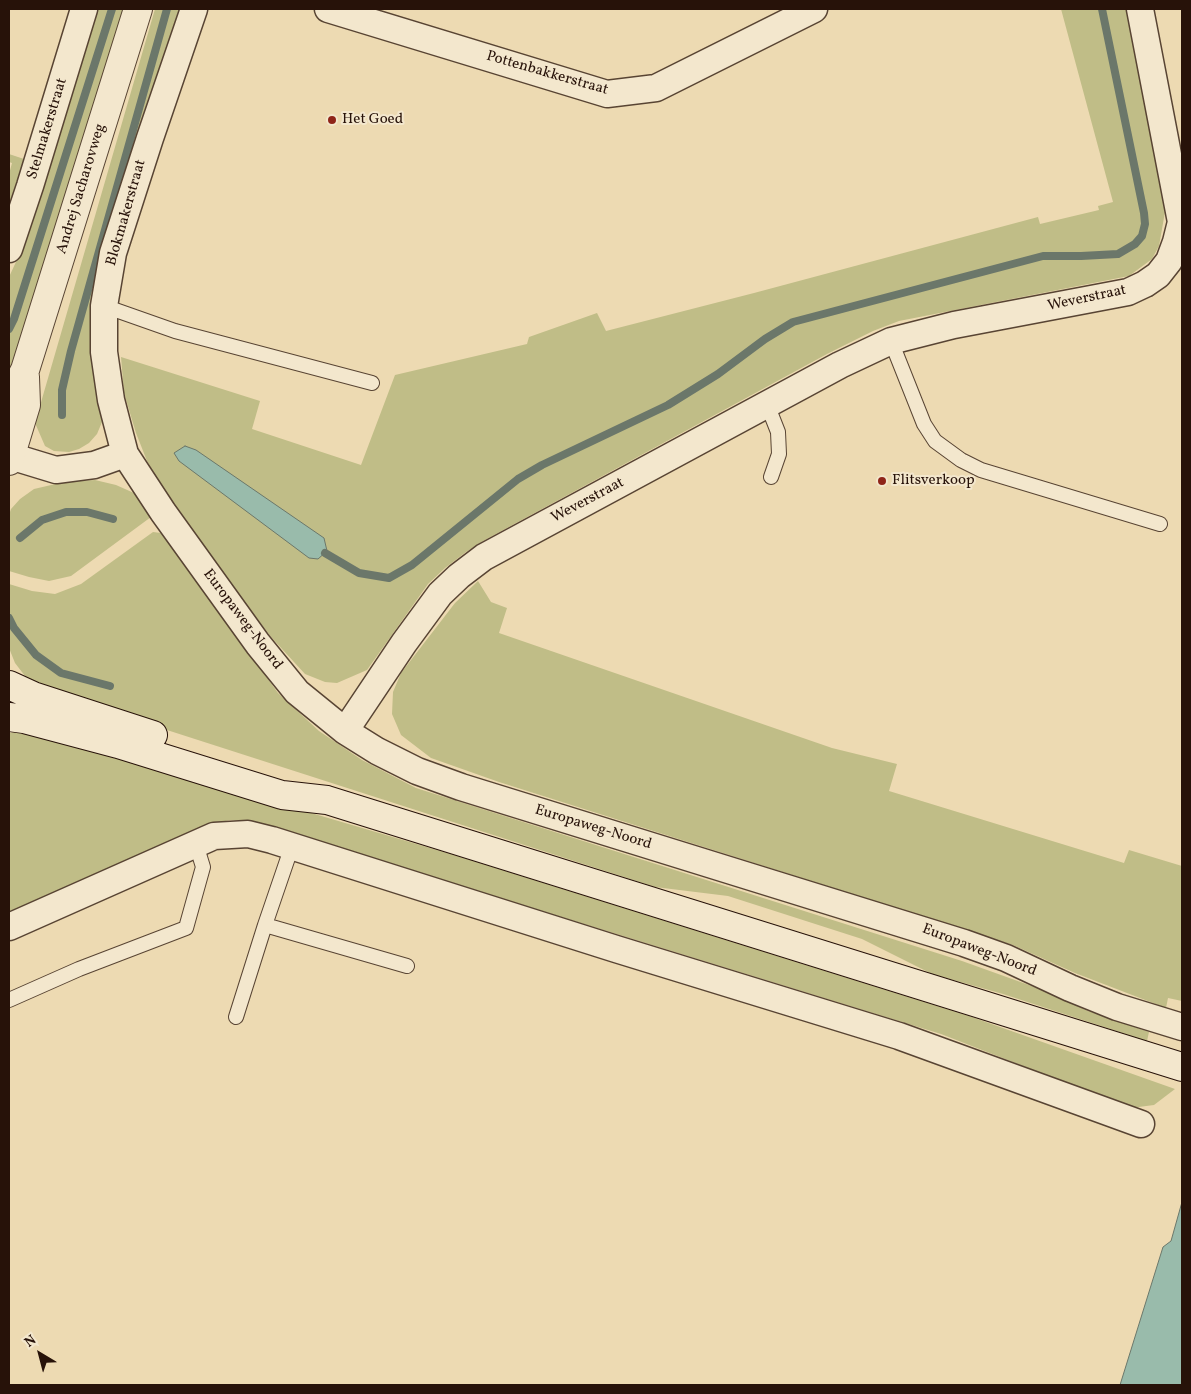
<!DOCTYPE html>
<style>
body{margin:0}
#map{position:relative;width:1191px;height:1394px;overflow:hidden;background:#eddab2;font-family:Vollkorn,serif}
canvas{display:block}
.frame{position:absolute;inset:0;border:10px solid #271209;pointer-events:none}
.north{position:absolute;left:15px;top:1329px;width:50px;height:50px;-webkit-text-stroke:4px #f3e7cd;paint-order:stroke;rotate:323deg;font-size:14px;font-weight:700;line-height:20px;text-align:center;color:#271209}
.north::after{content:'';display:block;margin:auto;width:18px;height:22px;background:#271209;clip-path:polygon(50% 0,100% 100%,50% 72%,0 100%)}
</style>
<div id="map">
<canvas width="1191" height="1394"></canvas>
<div class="frame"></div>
<div class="north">N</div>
</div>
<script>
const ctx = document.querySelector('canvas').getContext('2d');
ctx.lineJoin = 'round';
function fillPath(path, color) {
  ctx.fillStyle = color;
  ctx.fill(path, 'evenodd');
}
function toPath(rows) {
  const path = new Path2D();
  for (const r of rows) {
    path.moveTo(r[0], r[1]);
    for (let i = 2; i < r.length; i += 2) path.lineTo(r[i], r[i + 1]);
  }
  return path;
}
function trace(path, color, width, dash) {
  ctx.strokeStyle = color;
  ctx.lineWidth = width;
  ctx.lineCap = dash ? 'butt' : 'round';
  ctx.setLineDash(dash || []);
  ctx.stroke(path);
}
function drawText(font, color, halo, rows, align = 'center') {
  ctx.font = font + ' Vollkorn,serif';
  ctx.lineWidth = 4;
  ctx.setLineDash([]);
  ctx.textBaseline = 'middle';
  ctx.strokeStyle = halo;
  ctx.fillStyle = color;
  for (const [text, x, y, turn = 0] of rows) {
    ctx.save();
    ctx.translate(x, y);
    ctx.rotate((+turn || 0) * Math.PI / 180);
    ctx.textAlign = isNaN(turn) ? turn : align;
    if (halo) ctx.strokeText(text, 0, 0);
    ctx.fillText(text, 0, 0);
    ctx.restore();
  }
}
const green = toPath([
 [98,9,124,9,9,375,9,277,21,251,39,197],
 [155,9,179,9,98,267,93,304,90,350,102,422,97,434,89,443,79,449,69,452,54,451,45,446,35,423],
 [1061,9,1128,9,1165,212,1159,246,1152,259,1129,276,899,321,873,331,827,354,483,541,466,552,445,568,428,584,367,670,337,683,325,682,305,674,271,637,226,578,165,492,147,461,136,433,124,393,121,357,260,401,252,429,361,465,395,375,527,344,529,337,597,313,606,331,754,293,1038,217,1040,224,1099,210,1098,206,1113,202],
 [9,154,24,159,9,210,9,174,12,163,9,162],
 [95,480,116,485,134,493,151,517,71,576,49,581,29,577,9,571,9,515,11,509,20,499,34,489,64,482],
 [153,532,161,533,171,544,278,693,319,731,362,760,416,788,962,961,1040,989,1088,1011,1149,1032,1147,1041,1003,994,932,974,862,939,728,896,655,887,55,694,34,684,25,676,15,663,9,648,9,584,32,591,55,594,81,584],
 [478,581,491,602,507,608,499,633,832,748,897,764,889,791,1124,863,1129,850,1182,866,1182,1001,1168,998,1166,1008,1075,973,1013,945,499,782,431,758,401,735,392,714,393,692,401,673,455,603],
 [26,731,216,785,454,855,969,1016,1175,1089,1154,1105,1131,1108,941,1034,250,821,230,820,203,826,9,913,9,733]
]);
const water = toPath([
 [185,446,196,450,324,538,327,551,318,559,309,558,179,461,174,453,185,446],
 [1182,1202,1182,1385,1120,1385,1163,1247,1171,1241,1182,1202]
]);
const stream = toPath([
 [9,329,14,319,112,9],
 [62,415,62,390,71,351,167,9],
 [20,538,42,520,66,512,87,512,113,519],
 [325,553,359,573,389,578,412,565,518,479,542,465,668,405,718,374,765,339,793,322,1043,256,1081,256,1118,254,1135,244,1142,236,1145,224,1144,213,1102,9],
 [9,618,14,628,36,655,61,673,110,686]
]);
const service = toPath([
 [104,306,175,331,372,383],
 [891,341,924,424,935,441,961,460,981,470,1160,524],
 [767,404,778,432,779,454,771,477],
 [265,925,407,966],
 [9,1000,79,969,186,928,203,867,196,844],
 [236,1017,265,925,292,846]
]);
const minor = toPath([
 [194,9,150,138,113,253,104,306,104,352,111,400,125,454,163,512,258,644,297,692,345,731,377,751,417,771,461,787,964,943,1006,958,1070,988,1117,1007,1182,1027],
 [328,9,607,94,656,88,814,9],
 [9,249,30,186,84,9],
 [10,456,56,470,94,465,125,454],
 [345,731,404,643,440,594,459,576,484,557,840,365,891,341,954,325,1128,292,1145,284,1158,275,1169,261,1176,242,1181,222,1140,9],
 [9,927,214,836,248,834,272,840,616,949,899,1036,1141,1124]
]);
const tertiary = toPath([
 [9,401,25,370,138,9],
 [9,461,26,405,25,377]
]);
const secondary = toPath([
 [9,685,33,696,153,735],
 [9,717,24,719,118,744,282,795,327,800,1182,1067]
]);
const markers = [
 [332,120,5,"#8f2418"],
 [882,481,5,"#8f2418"]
];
const streetNames = [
 ["Pottenbakkerstraat",547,74,16],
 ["Stelmakerstraat",48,129,-73],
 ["Andrej Sacharovweg",82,189,-73],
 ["Blokmakerstraat",127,213,-74],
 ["Weverstraat",1087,299,-12],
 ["Weverstraat",588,501,-28],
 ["Europaweg-Noord",242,620,53],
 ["Europaweg-Noord",593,828,17],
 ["Europaweg-Noord",979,951,21]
];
const poiNames = [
 ["Het Goed",342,120],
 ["Flitsverkoop",892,481]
];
fillPath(green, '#c0bd87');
fillPath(water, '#99bbab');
trace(water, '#6b776a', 1);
trace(stream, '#6b776a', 8);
trace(service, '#584433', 16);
trace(minor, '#584433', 29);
trace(tertiary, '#584433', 30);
trace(secondary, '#271209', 30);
trace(service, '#f3e7cd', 14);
trace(minor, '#f3e7cd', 26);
trace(tertiary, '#f3e7cd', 28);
trace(secondary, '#f3e7cd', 28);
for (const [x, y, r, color] of markers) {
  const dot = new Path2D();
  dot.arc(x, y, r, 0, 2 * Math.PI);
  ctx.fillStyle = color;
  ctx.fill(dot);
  trace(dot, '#f3e7cd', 2);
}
drawText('15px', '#271209', '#f3e7cd', streetNames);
drawText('15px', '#271209', '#f3e7cd', poiNames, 'left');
</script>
